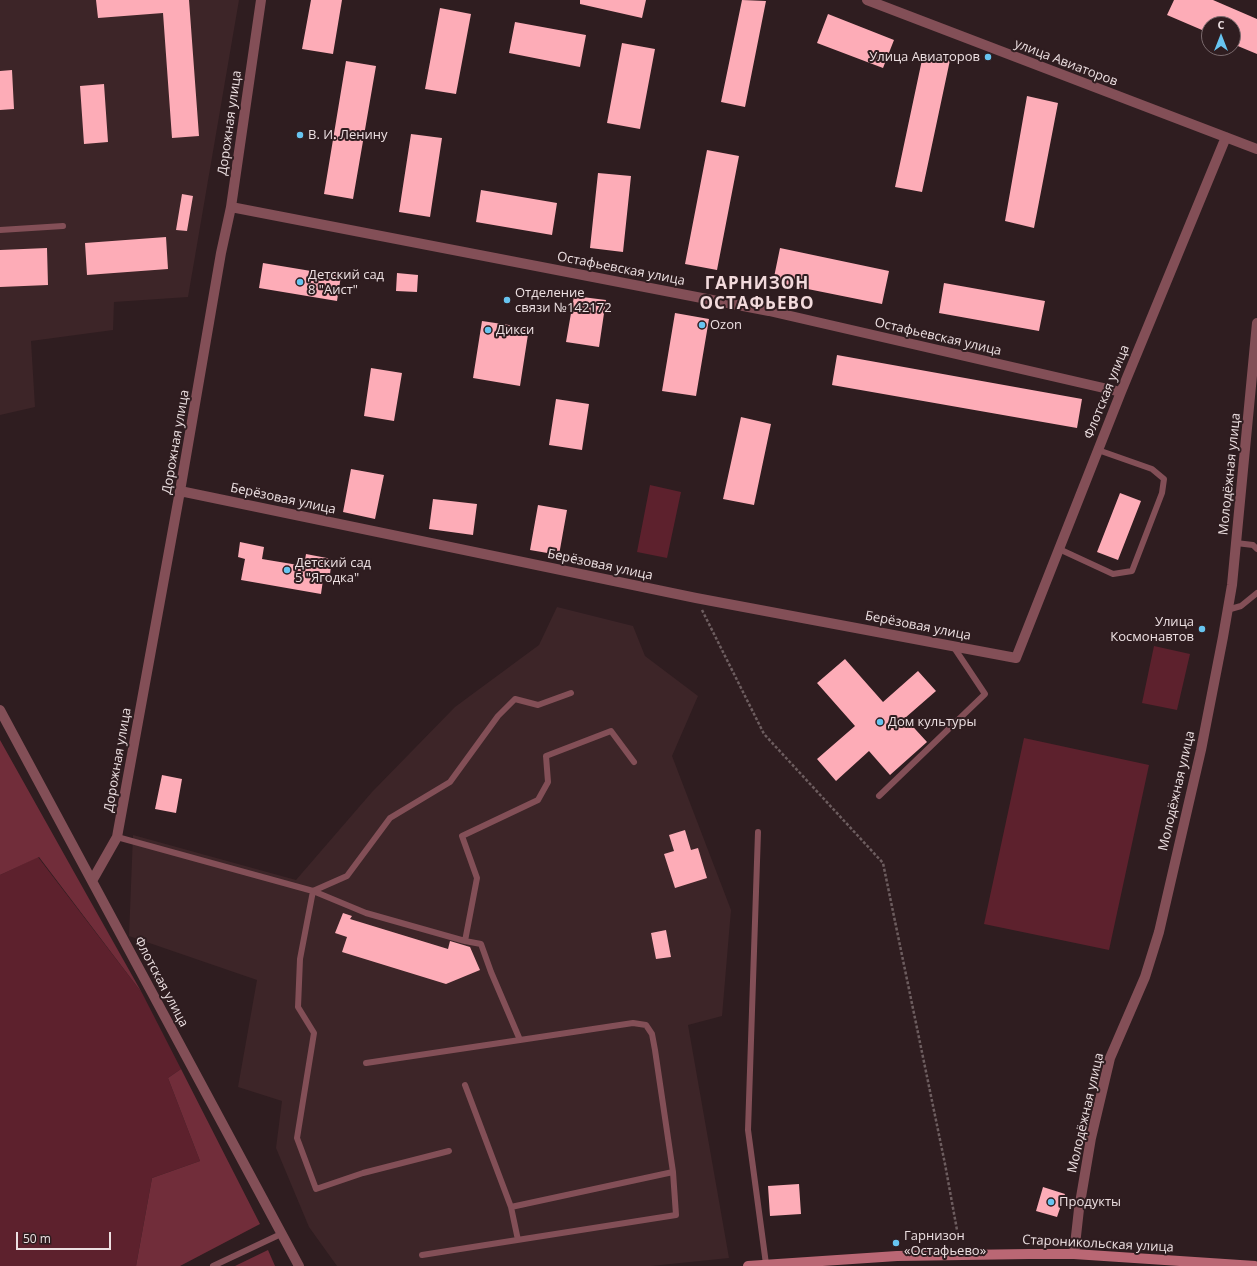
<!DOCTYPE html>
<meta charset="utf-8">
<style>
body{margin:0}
#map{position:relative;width:1257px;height:1266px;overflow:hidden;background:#2f1d20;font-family:"Open Sans",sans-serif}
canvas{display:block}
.north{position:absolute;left:1201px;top:16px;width:40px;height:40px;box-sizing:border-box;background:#2f1d20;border:1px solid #7b6b6e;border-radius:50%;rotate:0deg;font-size:11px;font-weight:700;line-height:16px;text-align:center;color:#ede0e2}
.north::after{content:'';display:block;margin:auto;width:14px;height:18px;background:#67c4f0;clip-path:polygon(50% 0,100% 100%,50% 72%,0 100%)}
.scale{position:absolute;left:16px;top:1232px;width:95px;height:18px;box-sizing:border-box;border:2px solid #ede0e2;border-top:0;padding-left:5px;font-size:12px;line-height:14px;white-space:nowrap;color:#ede0e2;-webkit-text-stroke:3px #2f1d20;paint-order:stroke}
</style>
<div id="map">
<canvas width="1257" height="1266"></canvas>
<div class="north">С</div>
<div class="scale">50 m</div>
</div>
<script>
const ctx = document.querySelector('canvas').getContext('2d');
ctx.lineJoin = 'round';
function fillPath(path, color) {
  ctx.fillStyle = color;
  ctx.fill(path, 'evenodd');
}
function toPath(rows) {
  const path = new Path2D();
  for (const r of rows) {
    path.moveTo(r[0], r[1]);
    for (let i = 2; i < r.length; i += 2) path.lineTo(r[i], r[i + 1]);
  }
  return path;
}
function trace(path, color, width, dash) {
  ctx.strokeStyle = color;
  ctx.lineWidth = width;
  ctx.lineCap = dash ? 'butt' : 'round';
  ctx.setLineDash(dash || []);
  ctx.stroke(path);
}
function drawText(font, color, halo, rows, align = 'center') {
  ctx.font = font + ' "Open Sans",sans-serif';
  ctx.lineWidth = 4;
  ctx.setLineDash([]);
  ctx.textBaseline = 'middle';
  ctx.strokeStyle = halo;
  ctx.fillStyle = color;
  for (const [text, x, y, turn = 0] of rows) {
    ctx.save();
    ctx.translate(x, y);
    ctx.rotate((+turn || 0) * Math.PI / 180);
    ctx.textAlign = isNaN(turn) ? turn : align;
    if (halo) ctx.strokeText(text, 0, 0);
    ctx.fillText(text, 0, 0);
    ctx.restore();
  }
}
const built = toPath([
 [0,0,239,0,188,297,114,302,113,330,31,341,35,407,0,415],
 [557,607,633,626,645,656,698,696,672,756,731,910,722,1016,688,1025,729,1258,651,1266,337,1266,309,1227,276,1148,282,1101,238,1087,257,980,129,936,133,835,296,880,372,792,455,707,539,645]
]);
const green = toPath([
 [650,485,681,492,667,558,637,552],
 [1154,646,1190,654,1177,710,1142,703],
 [1024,738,1149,765,1109,950,984,924],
 [38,857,142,993,181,1069,168,1078,200,1161,152,1178,136,1266,0,1266,0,875]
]);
const forest = toPath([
 [0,740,88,897,142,993,39,857,0,875],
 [181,1069,260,1224,180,1266,136,1266,152,1178,200,1161,168,1078],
 [268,1250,275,1266,235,1266]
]);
const building = toPath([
 [96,0,189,0,199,136,172,138,163,13,98,18],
 [311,0,342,0,333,54,302,49],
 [580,0,646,0,642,18,580,4],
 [742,0,766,1,745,107,721,102],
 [1174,0,1213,0,1257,19,1257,54,1233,44,1233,24,1209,24,1209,33,1167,15],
 [440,8,471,14,456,94,425,89],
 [828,14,894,40,883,68,817,43],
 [515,22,586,35,580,67,509,53],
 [622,43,655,49,640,129,607,123],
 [923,55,950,60,922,192,895,187],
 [346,61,376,66,353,199,324,194],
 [12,70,14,109,0,110,0,71],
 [104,84,108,142,84,144,80,86],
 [1027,96,1058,103,1034,228,1005,221],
 [411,134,442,138,430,217,399,212],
 [707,150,739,156,717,270,685,264],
 [598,173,631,176,623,252,590,248],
 [481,190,557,203,552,235,476,222],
 [182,194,193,196,187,231,176,230],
 [166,237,168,269,87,275,85,243],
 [47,248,48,285,0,287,0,250],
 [780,248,889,271,882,304,773,282],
 [263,263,341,276,337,301,259,288],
 [397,273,418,275,417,292,396,291],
 [944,283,1045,301,1039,331,939,313],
 [574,296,606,300,599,347,566,342],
 [675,313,709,319,696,396,662,391],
 [482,321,529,328,520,386,473,378],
 [837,355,1082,399,1077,428,832,385],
 [371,368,402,373,394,421,364,416],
 [556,399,589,404,582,450,549,445],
 [741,417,771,424,754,505,723,499],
 [351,469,384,475,375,519,343,512],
 [1120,493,1141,501,1118,560,1097,552],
 [433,499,477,504,473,535,429,529],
 [538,505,567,510,559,555,530,550],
 [240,542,264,547,262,559,304,566,306,554,332,559,330,574,324,573,321,594,241,580,245,559,238,557],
 [845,659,883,702,918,671,936,691,905,718,927,742,890,775,869,751,836,781,817,759,855,726,817,683],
 [162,775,182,779,176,813,155,809],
 [685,830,691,850,698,848,707,878,675,888,664,854,674,851,669,835],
 [343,913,352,916,350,919,448,949,450,941,470,947,480,970,446,984,342,952,347,937,335,933],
 [666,930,671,957,656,959,651,933],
 [799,1184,801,1214,770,1216,768,1186],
 [1043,1187,1065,1194,1057,1217,1036,1211]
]);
const path = toPath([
 [702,610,764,734,883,863,945,1164,959,1241]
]);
const lane = toPath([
 [0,230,63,226],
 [1236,543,1253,545,1257,549],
 [1059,549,1113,574,1132,571,1162,493,1164,479,1152,469,1098,450],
 [1227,610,1241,606,1257,593],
 [879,796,985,694,953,646],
 [758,832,748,1130,766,1264],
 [117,837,313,891,300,959,298,1007,314,1033,297,1138,316,1189,363,1173,449,1151],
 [313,891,366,913,465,941,481,944,491,972,520,1040,366,1063],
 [313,891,347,876,390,818,450,782,498,716,515,699,538,705,571,693],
 [465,941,477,878,462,836,538,800,548,782,546,756,611,731,634,762],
 [465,1085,511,1207,518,1240],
 [511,1207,673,1172,655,1050,652,1034,646,1025,633,1023,520,1040],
 [422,1255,676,1215,673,1172],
 [213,1266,281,1234]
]);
const street = toPath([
 [867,0,1257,149],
 [231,207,769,311,1121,392],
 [180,491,696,598,1016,658,1121,392,1226,137],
 [0,710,299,1266],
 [92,881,117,837,180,491,221,253,231,207,261,0],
 [1074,1254,1079,1209,1091,1138,1110,1058,1145,977,1159,932,1201,750,1223,637,1232,585,1257,323]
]);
const secondary = toPath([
 [748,1266,897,1256,1029,1254,1074,1254,1255,1266]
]);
const markers = [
 [988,57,4,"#67c4f0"],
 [300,135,4,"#67c4f0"],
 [300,282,4,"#67c4f0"],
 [507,300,4,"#67c4f0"],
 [702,325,4,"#67c4f0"],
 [488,330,4,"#67c4f0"],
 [287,570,4,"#67c4f0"],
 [1202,629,4,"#67c4f0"],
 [880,722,4,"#67c4f0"],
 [1051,1202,4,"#67c4f0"],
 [896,1243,4,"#67c4f0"]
];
const poiNames = [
 ["Улица Авиаторов",980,57,"right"],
 ["В. И. Ленину",308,135],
 ["Детский сад",308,275],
 ["8 \"Аист\"",308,290],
 ["Отделение",515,293],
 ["связи №142172",515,308],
 ["Ozon",710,325],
 ["Дикси",496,330],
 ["Детский сад",295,563],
 ["5 \"Ягодка\"",295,578],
 ["Улица",1194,622,"right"],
 ["Космонавтов",1194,637,"right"],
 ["Дом культуры",888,722],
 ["Продукты",1059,1202],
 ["Гарнизон",904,1236],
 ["«Остафьево»",904,1251]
];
const streetNames = [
 ["улица Авиаторов",1066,63,21],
 ["Дорожная улица",230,123,-82],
 ["Остафьевская улица",621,269,11],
 ["Остафьевская улица",938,337,13],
 ["Флотская улица",1107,392,-68],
 ["Дорожная улица",176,442,-80],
 ["Молодёжная улица",1230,474,-84],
 ["Берёзовая улица",283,499,12],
 ["Берёзовая улица",600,565,12],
 ["Берёзовая улица",918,626,11],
 ["Дорожная улица",118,760,-80],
 ["Молодёжная улица",1177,791,-77],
 ["Флотская улица",161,982,62],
 ["Молодёжная улица",1086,1113,-77],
 ["Староникольская улица",1098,1244,3]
];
const districtNames = [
 ["ГАРНИЗОН",757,284],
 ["ОСТАФЬЕВО",757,304]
];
fillPath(built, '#3d2528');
fillPath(green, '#5d212d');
fillPath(forest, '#712d3a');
fillPath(building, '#fdacb7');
trace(path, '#6d5d5f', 2.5, [3, 2]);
trace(lane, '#834f57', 6);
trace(street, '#834f57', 10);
trace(secondary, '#ba6774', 10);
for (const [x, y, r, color] of markers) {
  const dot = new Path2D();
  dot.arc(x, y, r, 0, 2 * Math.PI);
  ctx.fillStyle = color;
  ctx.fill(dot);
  trace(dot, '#2f1d20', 1.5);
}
drawText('13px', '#ede0e2', '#2f1d20', poiNames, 'left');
drawText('13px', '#ede0e2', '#2f1d20', streetNames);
ctx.letterSpacing = '1px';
drawText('bold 17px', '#f2dadc', '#2f1d20', districtNames);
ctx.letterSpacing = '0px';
</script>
